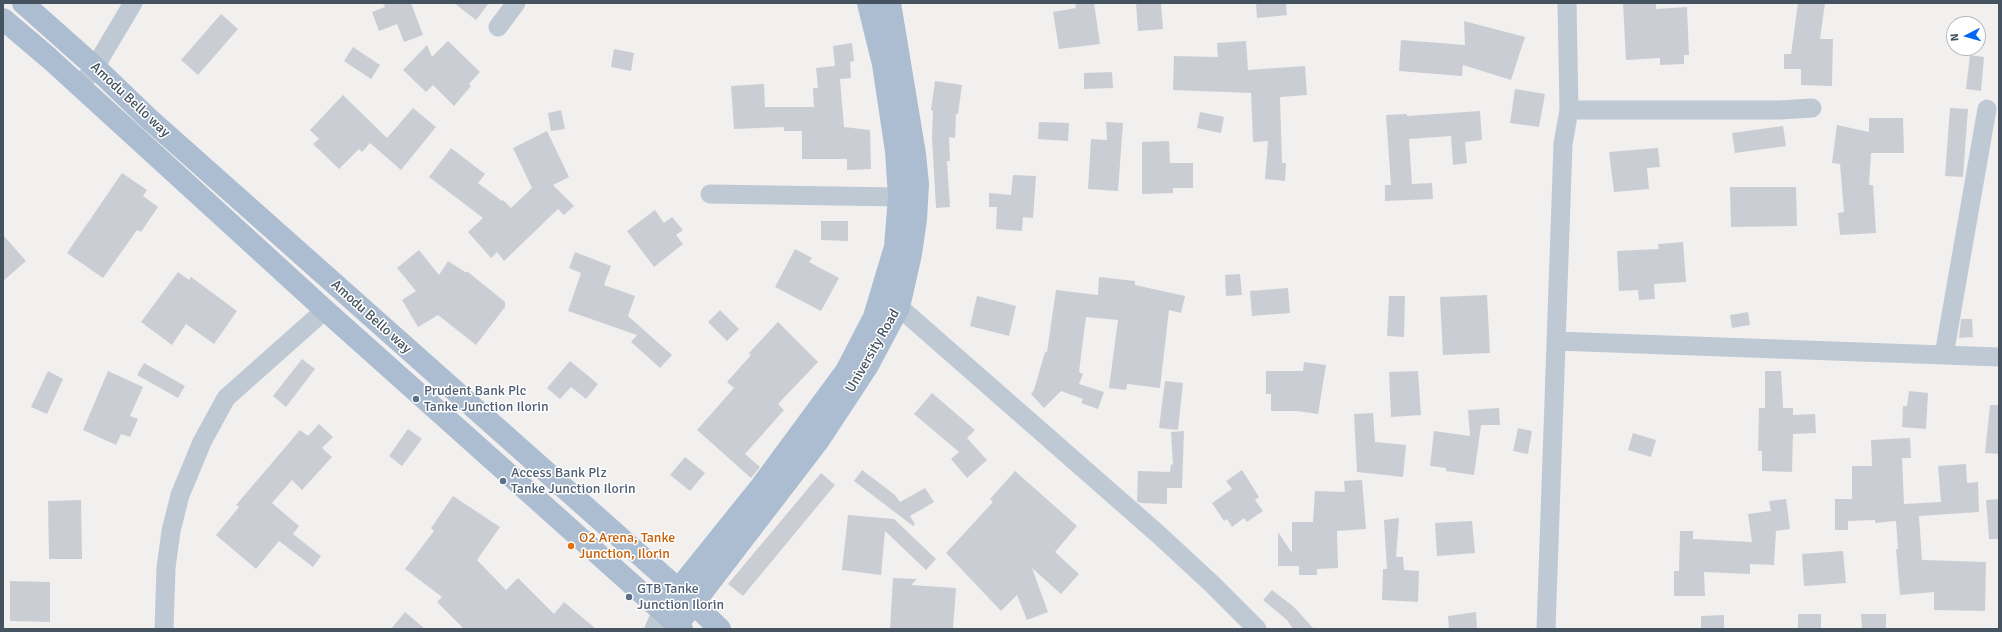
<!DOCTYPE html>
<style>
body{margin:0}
#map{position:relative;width:2002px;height:632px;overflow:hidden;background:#f2efef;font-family:Signika,sans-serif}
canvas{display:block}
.frame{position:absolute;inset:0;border:4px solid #45525f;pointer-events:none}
.north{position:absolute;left:1946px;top:16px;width:40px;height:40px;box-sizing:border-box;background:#fff;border:1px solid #b5babf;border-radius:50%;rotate:264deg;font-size:11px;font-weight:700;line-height:16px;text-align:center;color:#45525f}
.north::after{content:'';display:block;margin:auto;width:14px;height:18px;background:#0465f6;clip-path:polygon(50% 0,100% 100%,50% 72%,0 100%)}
</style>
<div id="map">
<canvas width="2002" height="632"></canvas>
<div class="frame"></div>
<div class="north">N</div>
</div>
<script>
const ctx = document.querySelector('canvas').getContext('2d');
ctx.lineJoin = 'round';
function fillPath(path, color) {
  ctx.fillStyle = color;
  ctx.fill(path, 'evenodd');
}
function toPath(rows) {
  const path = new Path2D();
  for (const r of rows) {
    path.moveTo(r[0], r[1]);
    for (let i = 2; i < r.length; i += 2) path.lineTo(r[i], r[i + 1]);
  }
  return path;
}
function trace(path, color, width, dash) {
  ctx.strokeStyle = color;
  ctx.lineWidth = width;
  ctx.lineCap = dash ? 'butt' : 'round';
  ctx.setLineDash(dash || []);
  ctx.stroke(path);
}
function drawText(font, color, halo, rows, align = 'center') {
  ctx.font = font + ' Signika,sans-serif';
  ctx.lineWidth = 3;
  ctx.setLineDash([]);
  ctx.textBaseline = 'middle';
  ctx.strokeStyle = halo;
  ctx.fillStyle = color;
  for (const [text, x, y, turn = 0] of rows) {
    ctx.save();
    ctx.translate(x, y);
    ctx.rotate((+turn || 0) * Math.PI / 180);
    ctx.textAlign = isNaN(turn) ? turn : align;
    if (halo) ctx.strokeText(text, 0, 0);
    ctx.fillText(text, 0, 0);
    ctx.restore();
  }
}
const building = toPath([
 [383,3,411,3,423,35,404,42,397,24,379,31,372,12,385,7],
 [454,3,489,3,476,20],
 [1075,3,1094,3,1100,44,1059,49,1053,12,1076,8],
 [1136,3,1161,3,1163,29,1138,31],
 [1256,3,1286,3,1287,15,1257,18],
 [1623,3,1656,3,1656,9,1687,7,1689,55,1684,55,1684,64,1660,65,1660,58,1626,60],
 [1798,3,1825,3,1820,39,1833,39,1832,86,1801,85,1801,69,1784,69,1784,54,1791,54],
 [221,14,238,29,198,75,181,60],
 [1464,21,1525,37,1511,80,1463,65,1462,76,1399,71,1401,40,1465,45],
 [448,41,480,72,469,84,471,86,454,106,433,85,426,92,403,70,427,45,432,57],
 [1246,41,1248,70,1305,66,1307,95,1280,97,1282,163,1286,163,1285,181,1265,179,1268,141,1253,142,1251,93,1173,90,1174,56,1218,57,1217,43],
 [852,43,854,61,850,62,851,78,840,79,844,127,870,130,871,169,847,170,847,159,802,159,802,131,784,131,784,127,734,129,731,86,764,84,765,107,814,107,813,88,818,88,816,68,835,66,833,46],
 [353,47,380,65,371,79,344,61],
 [614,49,634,53,631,71,611,67],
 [1970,55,1984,57,1981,91,1966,89],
 [1112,72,1113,88,1084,89,1084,73],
 [935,81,962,85,958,114,956,114,955,138,949,137,950,161,947,161,950,207,936,208,932,137,933,111,931,110],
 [1515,89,1545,94,1539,127,1510,123],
 [343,95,387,138,413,108,436,127,401,170,370,143,362,152,359,149,339,169,313,144,319,139,310,130],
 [1950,108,1968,109,1963,177,1945,176],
 [561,110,565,129,551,131,548,113],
 [1480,111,1482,140,1465,142,1467,163,1453,165,1451,136,1409,139,1412,184,1432,183,1433,199,1385,201,1385,185,1391,185,1386,115,1407,114,1407,116],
 [1200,112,1224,117,1221,133,1197,128],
 [1869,118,1903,118,1904,153,1871,153,1869,185,1873,185,1876,233,1840,235,1838,213,1844,212,1840,164,1832,163,1837,125,1869,132],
 [1039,122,1069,123,1068,141,1038,139],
 [1106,122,1123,123,1118,191,1088,189,1091,139,1107,140],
 [1783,126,1786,146,1735,153,1732,133],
 [547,131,569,177,553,185,574,206,564,215,558,209,504,261,497,252,491,258,468,232,483,218,429,177,451,148,485,174,478,183,502,201,503,200,511,208,532,188,513,148],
 [1169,141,1170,163,1193,163,1193,188,1173,188,1173,193,1142,194,1142,142],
 [1658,148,1660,167,1647,168,1649,189,1614,192,1609,152],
 [122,173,147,190,143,196,158,207,141,232,137,230,103,278,67,253],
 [1013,175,1036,176,1033,218,1023,217,1022,231,996,229,997,207,989,207,989,193,1011,195],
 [1730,187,1796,187,1797,226,1731,227],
 [655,210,664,223,672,217,683,230,676,235,683,244,654,267,627,231],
 [821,221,848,221,848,241,821,240],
 [3,235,26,261,3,281],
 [1683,242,1686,282,1654,284,1655,299,1639,300,1638,290,1619,291,1617,251,1659,249,1658,244],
 [795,249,812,258,809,262,839,278,821,311,775,287],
 [419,250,439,275,448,261,465,272,468,272,505,302,505,307,476,345,438,315,418,327,402,300,416,291,397,268],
 [575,252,611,266,604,285,635,296,628,316,672,355,660,368,631,342,637,335,568,311,581,273,569,268],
 [178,272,189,280,191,277,237,311,214,344,186,324,172,345,141,322],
 [1240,274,1242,295,1226,296,1225,275],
 [1099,277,1135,281,1135,285,1185,296,1181,313,1169,310,1160,388,1127,384,1126,390,1109,388,1118,320,1086,317,1079,372,1083,374,1079,384,1104,392,1098,409,1081,403,1083,399,1061,391,1044,408,1031,394,1034,390,1045,352,1047,352,1056,290,1098,295],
 [1288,288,1290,313,1252,316,1250,291],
 [1487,295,1490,353,1443,355,1440,297],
 [977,296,1016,306,1009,336,970,326],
 [1389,296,1405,296,1404,337,1387,336],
 [720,310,739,329,727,341,708,322],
 [1748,312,1750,325,1732,328,1730,315],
 [1961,319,1972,319,1973,337,1959,338],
 [778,322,818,362,778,404,784,410,745,454,760,467,751,478,697,430,734,388,727,382,751,355,749,353],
 [302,359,315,369,286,407,273,396],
 [570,361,598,384,586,399,571,387,560,399,547,388],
 [1304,362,1326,365,1318,414,1297,411,1271,411,1271,394,1266,394,1266,371,1303,371],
 [144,363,185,386,178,398,137,375],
 [48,371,63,379,47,414,31,407],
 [108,371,143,387,130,416,138,419,130,437,121,434,116,445,83,430],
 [1418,371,1421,415,1391,417,1389,372],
 [1765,371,1781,371,1783,408,1793,408,1793,415,1815,414,1816,433,1793,434,1792,472,1762,471,1762,451,1758,451,1759,408,1765,408],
 [1165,381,1183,383,1178,430,1159,428],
 [1909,391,1928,393,1926,429,1902,427,1903,406,1907,406],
 [932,393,975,430,967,438,987,460,967,478,951,459,959,452,914,414],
 [1990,405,1999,405,1999,454,1985,453],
 [1499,408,1500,425,1481,425,1474,475,1446,471,1446,468,1430,466,1434,431,1470,436,1468,410],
 [1373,413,1375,442,1406,445,1403,477,1357,472,1354,414],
 [319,424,333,437,322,448,332,457,302,490,292,480,272,503,299,526,293,534,321,556,313,567,279,541,256,569,216,535,239,507,236,505,300,430,308,436],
 [1518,428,1532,431,1528,454,1513,451],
 [408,429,422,439,402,466,389,456],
 [1184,431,1182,488,1167,488,1167,504,1140,503,1137,501,1138,471,1170,472,1171,464,1173,465,1171,432],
 [1633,433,1656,440,1651,457,1628,450],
 [1910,438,1911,458,1902,458,1904,504,1941,502,1938,466,1966,464,1967,483,1978,482,1979,512,1919,516,1922,560,1986,562,1985,611,1934,610,1934,592,1900,595,1896,549,1898,549,1896,521,1875,523,1875,520,1848,521,1848,530,1835,530,1835,499,1852,499,1852,466,1872,466,1871,440],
 [685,457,705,473,690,491,670,475],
 [862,470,895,495,900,502,925,488,934,502,910,516,915,524,913,526,854,481],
 [1242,470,1259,497,1255,500,1263,511,1247,522,1244,518,1232,527,1227,519,1224,521,1212,503,1232,489,1226,481],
 [1015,471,1077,526,1055,552,1079,574,1061,594,1032,568,1048,612,1027,620,1017,595,1001,611,946,553,993,502,990,499],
 [821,473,835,485,743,596,728,584],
 [1362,480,1366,529,1337,531,1338,568,1317,569,1317,575,1299,575,1299,566,1278,566,1278,532,1292,553,1292,522,1313,522,1315,491,1345,492,1344,481],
 [453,496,500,527,477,560,506,590,518,578,554,614,564,602,596,629,464,629,437,602,442,597,405,569,434,531,431,528],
 [1786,499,1790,529,1776,531,1774,565,1750,564,1750,574,1704,572,1705,596,1674,596,1674,571,1679,571,1680,531,1693,531,1693,539,1752,542,1748,514,1771,511,1769,501],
 [1999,499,1999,539,1989,539,1986,500],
 [81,500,82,559,49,559,48,501],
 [848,515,894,519,936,559,926,570,885,531,881,575,842,570],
 [1399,518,1396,557,1403,557,1404,570,1419,571,1418,602,1382,600,1383,569,1387,569,1384,520],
 [1472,521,1475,553,1437,556,1435,523],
 [1843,551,1846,583,1804,586,1802,554],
 [893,578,917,579,911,585,956,588,953,629,890,629],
 [10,581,50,582,50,622,10,621],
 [1272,590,1294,607,1314,629,1293,629,1287,620,1263,600],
 [405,612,425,629,391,629],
 [1476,612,1477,629,1449,629,1448,616],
 [1798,614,1821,614,1821,629,1798,629],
 [1861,614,1886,614,1886,629,1862,629],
 [1724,615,1724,629,1701,629,1701,616]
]);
const minor = toPath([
 [498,27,516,3],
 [80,86,95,67,133,3],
 [1569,110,1780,110,1812,108],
 [710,194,899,197],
 [899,307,1158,534,1212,584,1257,629],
 [1556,341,1999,357],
 [1944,355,1987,109],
 [164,629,166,568,171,531,180,495,202,442,226,398,325,310],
 [654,629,662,611],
 [1546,629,1563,144,1569,110,1567,3]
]);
const major = toPath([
 [23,3,95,67,148,118,678,589,720,629],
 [3,19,49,58,325,310,682,629],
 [669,601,759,489,846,371,874,317,895,247,899,197,896,151,883,64,868,3],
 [684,616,819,440,867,367,899,307,911,254,916,219,918,184,915,154,890,3]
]);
const markers = [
 [416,399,4,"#5c6f8a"],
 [503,481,4,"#5c6f8a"],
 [571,546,4,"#e8710a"],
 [629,597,4,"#5c6f8a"]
];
const streetNames = [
 ["Amodu Bello way",130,100,43],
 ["Amodu Bello way",371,317,42],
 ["University Road",873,351,-60]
];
const serviceNames = [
 ["Prudent Bank Plc",424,391],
 ["Tanke Junction Ilorin",424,407],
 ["Access Bank Plz",511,473],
 ["Tanke Junction Ilorin",511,489],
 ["GTB Tanke",637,589],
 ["Junction Ilorin",637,605]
];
const foodNames = [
 ["O2 Arena, Tanke",579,538],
 ["Junction, Ilorin",579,554]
];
fillPath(building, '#caced4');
trace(minor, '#bec9d3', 19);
trace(major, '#acbdd1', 22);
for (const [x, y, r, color] of markers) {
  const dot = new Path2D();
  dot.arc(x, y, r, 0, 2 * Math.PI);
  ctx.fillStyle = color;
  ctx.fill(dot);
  trace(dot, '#fff', 1.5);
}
drawText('14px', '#45525f', '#fff', streetNames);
drawText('14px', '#4e5e75', '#fff', serviceNames, 'left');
drawText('14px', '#c56008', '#fff', foodNames, 'left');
</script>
